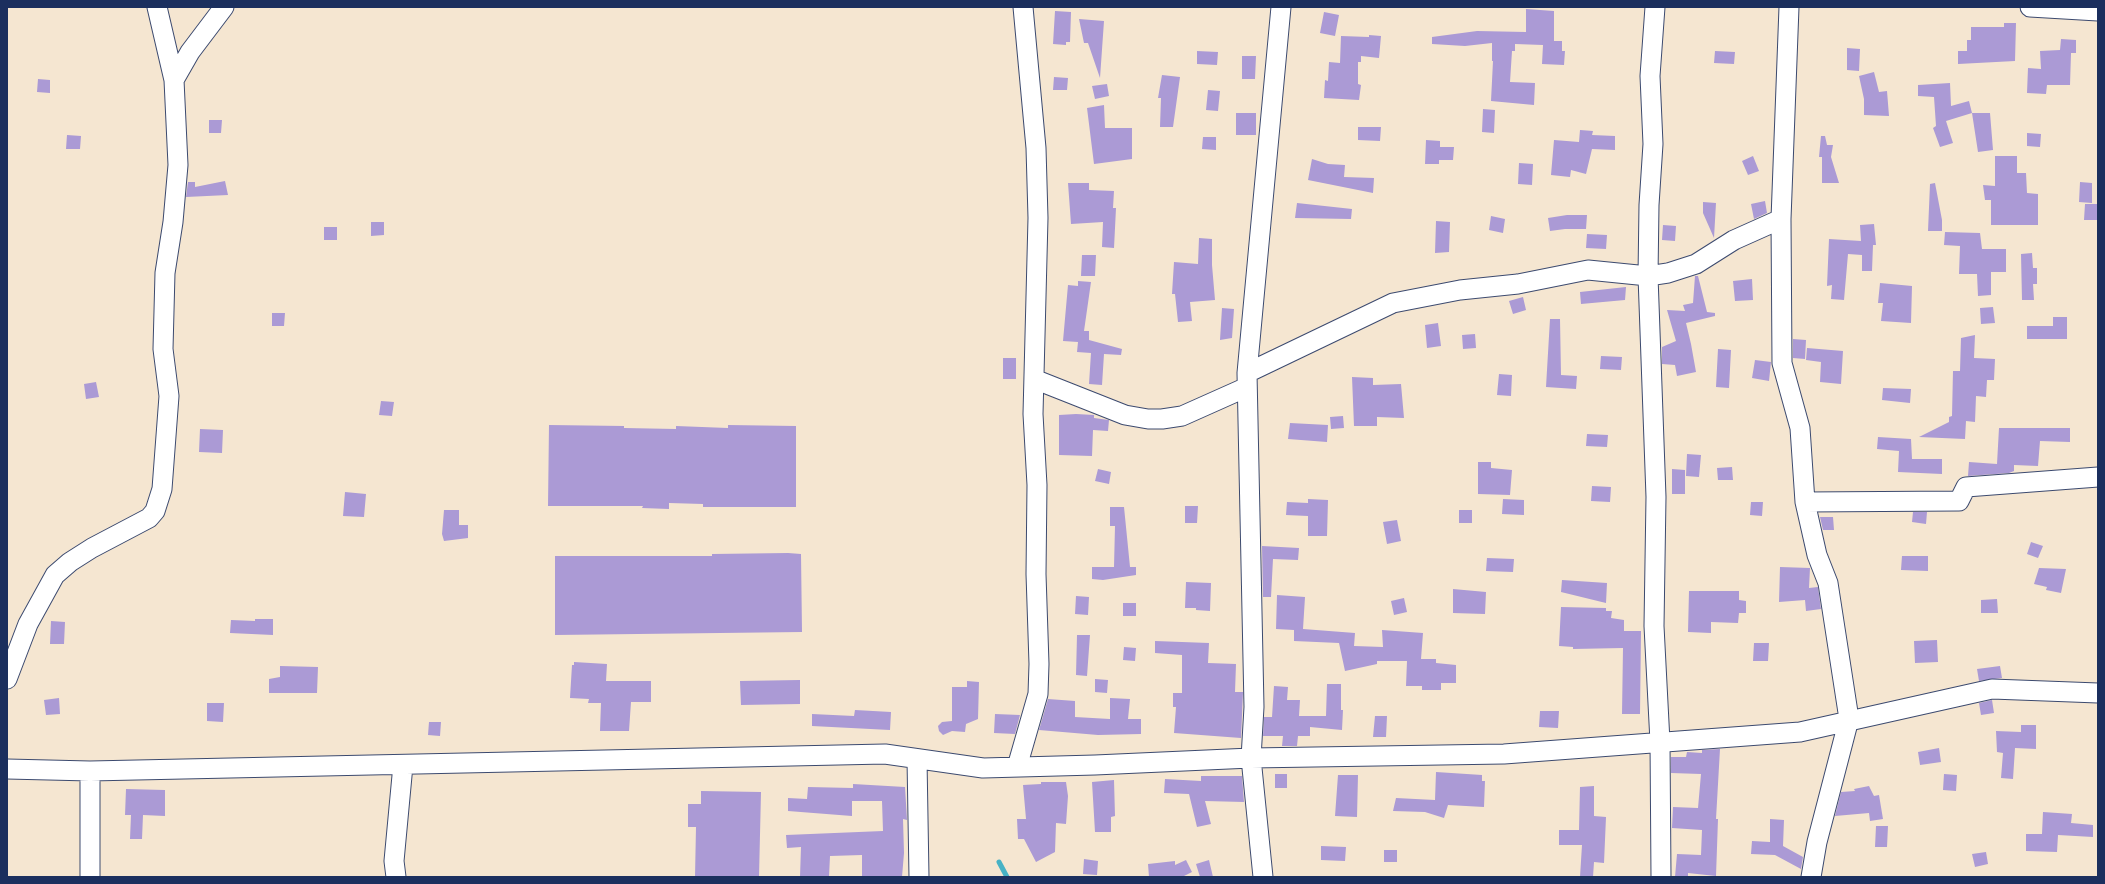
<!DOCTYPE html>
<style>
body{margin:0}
#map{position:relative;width:2105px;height:884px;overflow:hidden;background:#f5e6d1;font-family:"Architects Daughter",sans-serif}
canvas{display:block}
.frame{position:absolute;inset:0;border:8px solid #1b2f5e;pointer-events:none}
</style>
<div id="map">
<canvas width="2105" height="884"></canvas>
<div class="frame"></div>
</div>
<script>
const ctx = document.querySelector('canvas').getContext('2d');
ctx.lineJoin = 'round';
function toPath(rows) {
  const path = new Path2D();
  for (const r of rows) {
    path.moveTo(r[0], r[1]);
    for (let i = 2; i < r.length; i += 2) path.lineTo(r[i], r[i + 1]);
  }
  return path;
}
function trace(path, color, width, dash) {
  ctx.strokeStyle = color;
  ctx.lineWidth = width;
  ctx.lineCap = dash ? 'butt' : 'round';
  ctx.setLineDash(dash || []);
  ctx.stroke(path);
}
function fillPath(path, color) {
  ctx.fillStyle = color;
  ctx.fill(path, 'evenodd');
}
const stream = toPath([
 [999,862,1007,877]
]);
const building = toPath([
 [1526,9,1554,11,1554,41,1562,41,1562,51,1565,51,1564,65,1542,64,1543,45,1515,44,1515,51,1512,51,1510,82,1535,83,1534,105,1491,101,1493,61,1492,61,1492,43,1465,46,1432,44,1432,37,1477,31,1526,32],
 [1055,11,1071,12,1070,42,1066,42,1066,45,1053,44],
 [1324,12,1339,15,1335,36,1320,33],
 [1079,19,1104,21,1100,78,1088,43,1084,43],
 [2004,23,2016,23,2015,61,1958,64,1958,51,1967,51,1967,40,1971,40,1971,27,2004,27],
 [1369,35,1381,36,1379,58,1361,56,1361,62,1358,62,1358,84,1361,85,1359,100,1324,98,1325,80,1328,81,1329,62,1340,63,1341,36,1369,37],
 [2061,39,2076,40,2076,53,2071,53,2070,85,2047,85,2046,94,2027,93,2028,68,2041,69,2040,51,2060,50],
 [1847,48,1860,49,1859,71,1847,70],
 [1197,51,1218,52,1217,65,1197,64],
 [1715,51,1735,52,1734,64,1714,63],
 [1242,56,1256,56,1255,79,1242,79],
 [1874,72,1879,92,1887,91,1889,116,1864,115,1864,99,1859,76],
 [1162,75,1180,77,1173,127,1160,127,1161,98,1158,98],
 [1054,77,1068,78,1067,90,1053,90],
 [38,79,50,80,50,93,37,92],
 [1950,83,1951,106,1969,101,1972,113,1946,121,1953,143,1940,147,1933,128,1936,126,1934,97,1918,96,1918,85],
 [1107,84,1109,96,1095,99,1092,86],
 [1208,90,1220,91,1218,111,1206,110],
 [1104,105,1105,128,1132,128,1132,159,1094,164,1087,108],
 [1483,109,1495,110,1494,133,1482,132],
 [1236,113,1256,113,1256,135,1236,135],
 [1972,113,1990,113,1993,150,1978,152],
 [209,120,222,120,221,133,209,133],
 [1358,127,1381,127,1380,141,1358,140],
 [1580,130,1593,131,1592,135,1615,136,1615,150,1592,149,1586,174,1571,170,1570,177,1551,175,1554,140,1579,142],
 [2027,133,2041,134,2040,147,2027,146],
 [67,135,81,136,80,149,66,149],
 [1821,136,1825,136,1827,145,1833,145,1831,157,1839,183,1822,183,1822,157,1819,157],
 [1203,137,1216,137,1216,150,1202,149],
 [1426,140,1440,141,1440,147,1454,147,1453,160,1439,160,1439,164,1425,164],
 [1753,156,1759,171,1748,175,1742,161],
 [1995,156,2017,156,2017,173,2026,173,2027,193,2038,194,2038,225,1991,225,1991,200,1985,200,1983,185,1995,186],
 [1312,159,1328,164,1345,165,1344,177,1374,178,1373,193,1308,180],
 [1519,163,1533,164,1532,185,1518,184],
 [225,181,228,195,186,197,188,182,195,182,195,187],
 [2080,182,2092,183,2092,203,2079,202],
 [1068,183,1089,183,1089,190,1114,191,1113,208,1116,208,1114,248,1102,247,1103,222,1071,224],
 [1935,183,1942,220,1942,231,1928,231,1930,184],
 [1765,201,1767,213,1754,219,1751,204],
 [1703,202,1716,203,1714,238,1703,213],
 [1297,203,1352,209,1351,219,1295,218],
 [2085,204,2098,204,2098,220,2084,220],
 [1567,215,1587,215,1586,229,1565,229,1550,231,1548,218],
 [1491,216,1505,219,1503,233,1489,230],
 [1436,221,1450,222,1449,252,1435,253],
 [371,222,384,222,384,235,371,236],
 [1874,224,1876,245,1873,245,1872,271,1862,271,1862,255,1848,254,1844,300,1831,299,1832,285,1827,286,1829,239,1861,241,1860,225],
 [1663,225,1676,226,1675,241,1662,240],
 [324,227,337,227,337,240,324,240],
 [1945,232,1980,233,1982,249,2006,249,2006,272,1991,272,1991,295,1978,296,1977,274,1959,274,1960,246,1944,245],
 [1587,234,1607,235,1606,249,1586,248],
 [1199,238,1212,239,1212,265,1215,300,1190,302,1192,321,1178,322,1175,294,1172,294,1174,262,1198,264],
 [2032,253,2033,268,2037,268,2037,284,2033,284,2034,300,2022,300,2021,254],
 [1082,255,1096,255,1095,276,1081,276],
 [1695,276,1698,276,1707,312,1715,313,1715,316,1686,323,1691,344,1696,372,1677,376,1675,365,1662,364,1662,347,1676,341,1667,310,1685,311,1683,305,1693,303],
 [1752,279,1753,300,1735,301,1733,281],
 [1078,281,1091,282,1084,331,1089,331,1089,340,1122,349,1121,355,1104,354,1102,385,1089,384,1091,353,1077,352,1078,342,1063,341,1068,285,1078,286],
 [1880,283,1912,286,1911,323,1881,321,1883,303,1878,303],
 [1626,287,1625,300,1581,304,1580,292],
 [1523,297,1526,310,1513,314,1509,301],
 [1993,307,1995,323,1981,324,1980,308],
 [1222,308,1234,309,1232,338,1220,340],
 [272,313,285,313,284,326,272,326],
 [2053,317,2067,317,2067,339,2027,339,2027,326,2053,326],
 [1550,319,1560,319,1561,375,1577,376,1576,389,1546,387],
 [1438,323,1441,346,1427,348,1425,325],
 [1475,334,1476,348,1463,349,1462,335],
 [1975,335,1974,358,1995,359,1994,380,1987,380,1986,397,1976,396,1975,422,1966,421,1965,439,1919,437,1949,422,1949,417,1952,416,1953,371,1960,371,1961,338],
 [1793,339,1806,340,1805,359,1793,358],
 [1807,348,1843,351,1841,384,1820,382,1821,362,1806,360],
 [1718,349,1731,350,1729,388,1716,387],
 [1601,356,1622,357,1621,370,1600,369],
 [1003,358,1016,358,1016,379,1003,379],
 [1755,360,1771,362,1769,381,1752,378],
 [1499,374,1512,375,1511,396,1497,395],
 [1352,377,1373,378,1373,385,1401,384,1404,418,1377,417,1377,426,1354,426],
 [96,382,99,397,86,399,84,384],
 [1883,388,1911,389,1910,403,1882,400],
 [381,401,394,402,392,416,379,415],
 [1076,414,1094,415,1094,418,1109,420,1108,431,1093,430,1092,456,1059,455,1059,415],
 [1343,416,1344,428,1331,429,1330,417],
 [1290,423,1328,425,1327,442,1288,439],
 [549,425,624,426,624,428,676,429,676,426,728,428,728,425,796,426,796,507,703,507,703,504,669,503,669,509,642,508,643,506,548,506],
 [1999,428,2070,428,2070,442,2040,441,2038,466,2014,465,2014,471,2009,473,1968,476,1969,462,1997,464],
 [200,429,223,430,222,453,199,452],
 [1587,434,1608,435,1607,447,1586,446],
 [1878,437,1911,439,1912,459,1942,459,1942,474,1898,472,1899,451,1877,449],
 [1687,454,1701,455,1699,477,1686,476],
 [1478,462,1491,462,1491,468,1512,470,1510,495,1478,494],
 [1732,467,1733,480,1718,480,1717,468],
 [1098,469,1111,472,1109,484,1095,481],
 [1672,469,1685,470,1685,494,1672,494],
 [1592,486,1611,487,1610,502,1591,501],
 [345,492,366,494,364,517,343,516],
 [1308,499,1328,500,1327,536,1308,536,1308,516,1286,515,1287,502,1308,503],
 [1503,499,1524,500,1524,515,1502,514],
 [1751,502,1763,502,1762,516,1750,515],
 [1185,506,1198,506,1197,523,1185,523],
 [1110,507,1124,507,1130,567,1136,567,1136,575,1103,580,1092,579,1092,567,1114,567,1115,526,1110,526],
 [444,510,459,510,459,525,468,525,468,538,444,541,442,534],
 [1459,510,1472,510,1472,523,1459,523],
 [1913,512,1927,512,1926,524,1912,522],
 [1820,517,1833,517,1834,530,1823,530],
 [1397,520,1401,541,1387,544,1383,522],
 [2031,542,2043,546,2038,558,2027,554],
 [1262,546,1299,548,1298,560,1273,559,1271,597,1263,597],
 [788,553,801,554,802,632,555,635,555,556,712,556,712,554],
 [1902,556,1928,556,1928,571,1901,570],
 [1487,558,1514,559,1513,572,1486,571],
 [1780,567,1810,568,1809,588,1818,587,1821,609,1806,611,1805,600,1779,602],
 [2039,568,2066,569,2061,593,2046,590,2047,587,2034,584],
 [1562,580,1607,583,1606,603,1561,592],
 [1186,582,1211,583,1210,611,1196,610,1196,608,1185,608],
 [1453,589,1486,592,1485,614,1453,613],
 [1689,591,1739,591,1739,600,1746,601,1746,613,1739,613,1738,623,1711,622,1711,633,1688,632],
 [1277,595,1305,597,1303,629,1355,633,1354,646,1383,647,1382,630,1423,633,1421,659,1436,659,1436,663,1456,665,1456,683,1441,683,1441,690,1422,690,1422,686,1406,686,1407,661,1377,661,1377,664,1345,671,1339,643,1294,641,1294,630,1276,629],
 [1076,596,1089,597,1088,615,1075,614],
 [1404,598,1407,612,1394,615,1391,601],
 [1997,599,1998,613,1981,613,1981,600],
 [1123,603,1136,603,1136,616,1123,616],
 [1561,607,1606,608,1606,611,1612,611,1611,618,1624,620,1624,631,1641,631,1640,714,1622,714,1623,648,1573,649,1573,647,1559,646],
 [255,619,273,619,273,635,230,633,231,620,255,621],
 [51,621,65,622,64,644,50,644],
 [1077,635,1090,635,1087,676,1076,675],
 [1937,640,1938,662,1915,663,1914,641],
 [1155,641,1209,643,1208,663,1236,664,1235,692,1243,692,1241,738,1174,733,1176,707,1173,707,1173,693,1182,693,1182,655,1155,653],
 [1754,643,1769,643,1768,661,1753,661],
 [1124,647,1136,648,1135,661,1123,660],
 [574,662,607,664,606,681,651,681,651,702,631,702,629,731,600,731,601,703,588,703,589,699,570,698,572,665,574,665],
 [280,666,318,667,317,693,269,693,269,679,280,677],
 [2000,666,2002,678,1979,681,1977,669],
 [1095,679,1108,680,1107,693,1095,692],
 [800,680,800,704,741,705,740,681],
 [967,681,979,682,978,719,966,724,965,732,952,731,943,735,939,731,938,726,942,722,952,721,952,687,967,687],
 [1327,684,1341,684,1341,710,1343,710,1342,730,1310,727,1310,736,1298,736,1297,746,1282,746,1283,736,1263,736,1264,717,1272,717,1274,686,1288,687,1287,700,1300,700,1299,716,1326,716],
 [59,698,60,714,46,715,44,700],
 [1110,698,1130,699,1128,719,1141,719,1141,734,1098,735,1039,730,1048,699,1075,701,1075,717,1110,719],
 [1992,700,1994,713,1981,715,1979,703],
 [207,703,224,703,223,722,207,721],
 [855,710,891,712,890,730,812,726,812,714,854,716],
 [1540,711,1559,711,1558,728,1539,727],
 [995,714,1020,715,1015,734,994,733],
 [1375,716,1387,716,1386,737,1373,737],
 [429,722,441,722,440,736,428,735],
 [2021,725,2036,725,2036,749,2015,748,2013,779,2001,778,2003,753,1997,752,1996,731,2021,732],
 [1939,748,1941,762,1920,765,1918,752],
 [1720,749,1716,819,1718,819,1716,876,1688,873,1688,877,1675,877,1677,854,1701,855,1702,830,1672,828,1673,807,1698,808,1701,774,1671,773,1671,757,1686,757,1687,752,1702,753,1702,750],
 [1436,772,1482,775,1482,781,1485,781,1484,807,1448,805,1444,818,1425,812,1393,811,1396,798,1435,800],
 [1275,774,1287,774,1287,788,1275,788],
 [1944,774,1957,775,1956,791,1943,790],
 [1338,775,1358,775,1357,817,1335,816],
 [1201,776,1242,776,1244,802,1205,801,1211,824,1197,827,1189,794,1164,793,1165,779,1201,781],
 [1114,780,1115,816,1111,817,1111,832,1095,832,1092,782],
 [1041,782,1066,782,1068,796,1066,824,1056,823,1055,852,1036,862,1024,839,1018,839,1017,819,1026,819,1023,785,1041,784],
 [853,784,905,787,907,820,903,819,904,853,902,877,862,877,862,855,830,856,829,877,800,877,801,847,787,848,786,835,883,831,882,801,852,801,852,816,788,811,788,798,807,799,808,787,853,788],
 [1594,786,1594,816,1606,817,1604,863,1594,862,1593,877,1580,877,1582,845,1559,845,1559,830,1579,830,1580,787],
 [1869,786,1874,796,1879,795,1883,819,1870,821,1869,813,1835,816,1841,792,1855,791,1854,789],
 [126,789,165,790,165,816,143,815,142,839,130,839,131,815,125,815],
 [701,791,761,792,759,877,695,877,696,827,688,827,688,804,701,804],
 [2043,812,2072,814,2071,823,2093,825,2093,837,2058,835,2057,852,2026,851,2026,834,2042,834],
 [1770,819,1784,820,1783,846,1803,857,1801,869,1775,855,1751,854,1752,841,1770,842],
 [1876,826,1888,826,1887,847,1875,847],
 [1321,846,1346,847,1345,861,1321,860],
 [1384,850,1397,850,1397,862,1384,862],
 [1986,852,1988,864,1975,867,1972,854],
 [1084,859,1098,861,1097,875,1083,874],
 [1186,860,1192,872,1182,877,1149,877,1148,864,1175,861,1175,865],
 [1209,860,1213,877,1200,877,1196,864]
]);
const street = toPath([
 [1655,7,1650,76,1653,144,1649,205,1648,276,1656,497,1654,626,1660,742,1661,877],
 [1789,7,1781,219,1782,363,1800,428,1805,502,1817,555,1828,583,1849,719,1817,842,1811,877],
 [2030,7,2098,11],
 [174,80,190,52,224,7],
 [1247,373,1281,7],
 [1034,379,1125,415,1148,419,1162,419,1182,416,1247,387],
 [1805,502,1959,501,1966,487,2098,477],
 [7,679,28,624,55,575,70,562,92,548,149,518,155,511,162,489,169,396,163,349,165,273,173,222,178,165,174,80,157,7],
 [917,759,919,877],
 [1017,767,1038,694,1039,664,1036,574,1037,485,1033,414,1038,218,1036,148,1023,7],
 [7,769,90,771,885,754,983,768,1095,765,1251,758,1504,754,1800,732,1992,689,2098,693],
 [90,771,90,877],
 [396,877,394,861,403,765],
 [1263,877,1251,758,1254,707,1247,373,1393,303,1460,290,1518,284,1588,270,1648,276,1668,273,1696,264,1734,240,1781,219]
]);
trace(stream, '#47b2c5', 5);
fillPath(building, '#ab9ad5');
trace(street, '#3c4a6f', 21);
trace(street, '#fff', 19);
</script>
